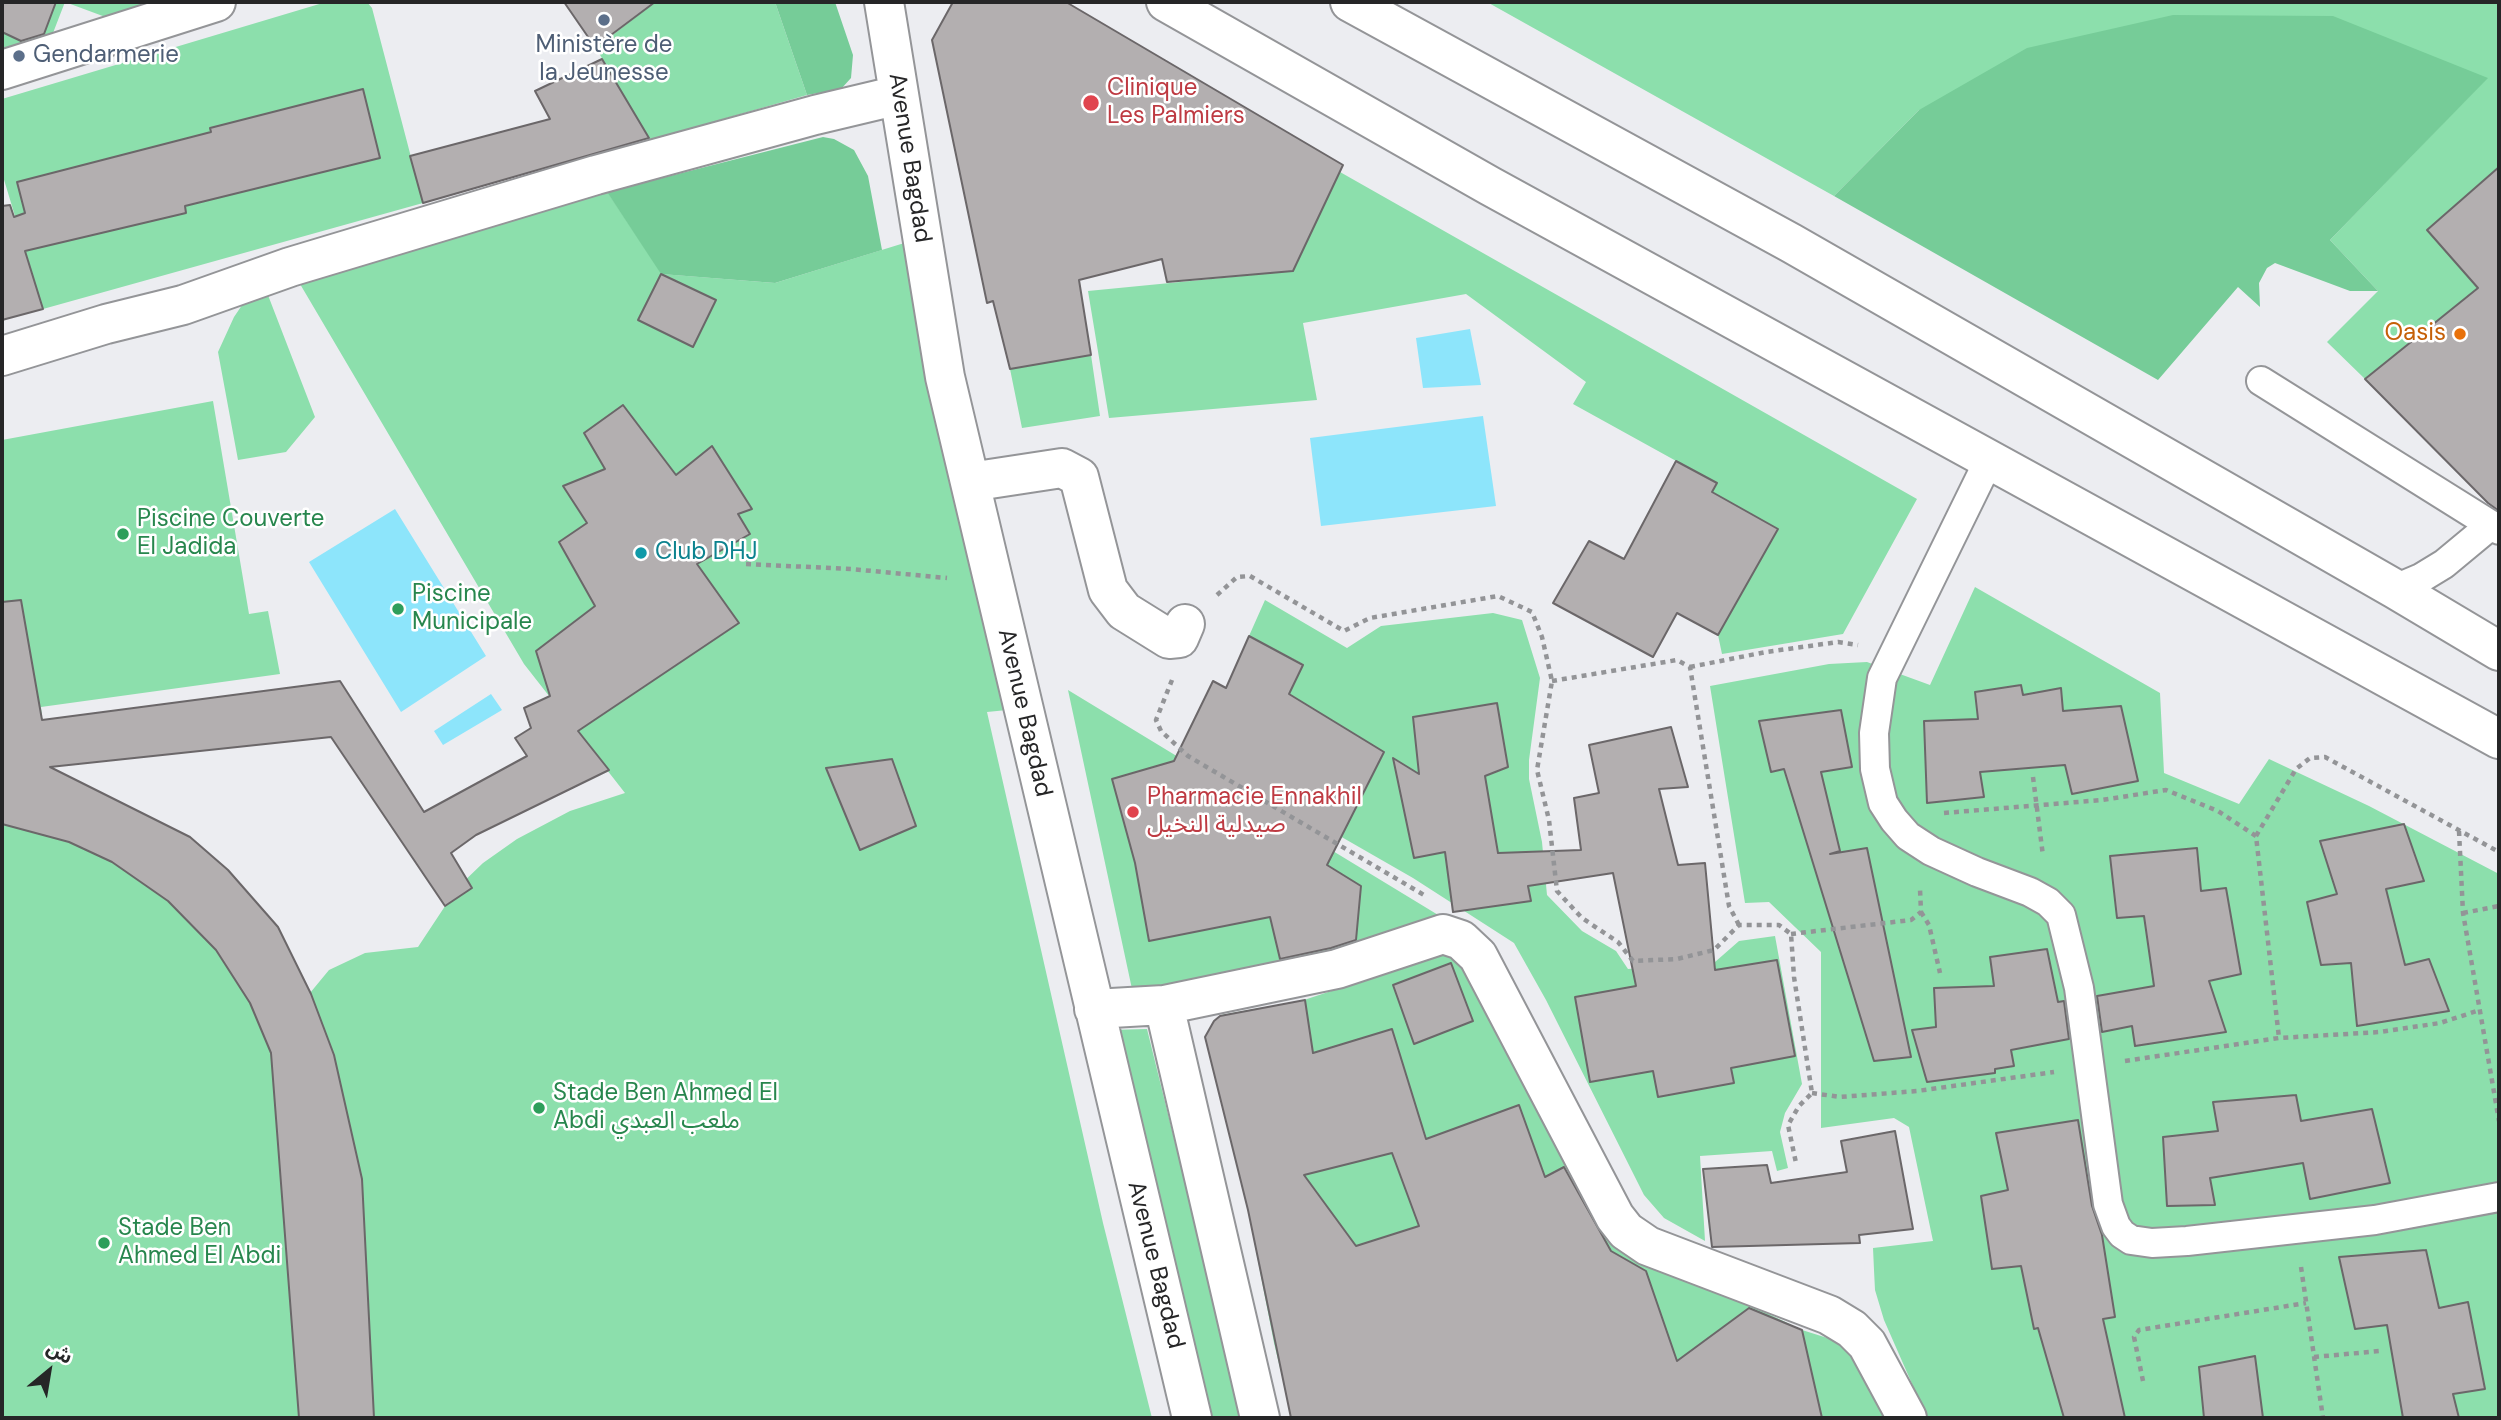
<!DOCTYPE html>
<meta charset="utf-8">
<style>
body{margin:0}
#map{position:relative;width:2501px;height:1420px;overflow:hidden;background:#ecedf1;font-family:"DM Sans","Noto Sans Arabic",sans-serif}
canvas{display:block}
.frame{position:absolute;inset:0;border:4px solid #262627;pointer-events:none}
.north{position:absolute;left:14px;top:1336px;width:70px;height:70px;-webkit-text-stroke:5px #fff;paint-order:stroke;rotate:30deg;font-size:19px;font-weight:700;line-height:28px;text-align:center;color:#262627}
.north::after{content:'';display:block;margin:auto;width:24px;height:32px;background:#262627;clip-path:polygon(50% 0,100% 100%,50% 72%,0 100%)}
</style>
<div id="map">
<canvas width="2501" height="1420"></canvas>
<div class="frame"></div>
<div class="north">ش</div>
</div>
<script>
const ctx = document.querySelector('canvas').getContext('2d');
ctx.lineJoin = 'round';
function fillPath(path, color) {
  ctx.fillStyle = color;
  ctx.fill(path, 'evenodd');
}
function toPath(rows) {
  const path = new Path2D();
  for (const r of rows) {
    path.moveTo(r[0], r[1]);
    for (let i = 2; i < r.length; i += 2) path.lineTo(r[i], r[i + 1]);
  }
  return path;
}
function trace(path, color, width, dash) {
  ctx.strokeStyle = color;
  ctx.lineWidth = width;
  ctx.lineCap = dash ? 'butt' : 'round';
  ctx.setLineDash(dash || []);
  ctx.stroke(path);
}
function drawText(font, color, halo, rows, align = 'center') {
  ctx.font = font + ' "DM Sans","Noto Sans Arabic",sans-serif';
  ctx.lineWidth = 5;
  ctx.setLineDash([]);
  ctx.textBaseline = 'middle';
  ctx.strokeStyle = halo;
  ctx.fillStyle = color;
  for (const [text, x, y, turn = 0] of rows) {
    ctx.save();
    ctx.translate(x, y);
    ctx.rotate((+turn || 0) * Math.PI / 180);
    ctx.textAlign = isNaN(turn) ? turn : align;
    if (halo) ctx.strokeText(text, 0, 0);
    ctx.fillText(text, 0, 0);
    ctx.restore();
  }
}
const green = toPath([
 [2,2,166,2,127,25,65,2,46,51,24,58,2,48],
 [326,2,367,2,372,8,423,203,43,309,2,173,2,99],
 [655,2,775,2,807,95,650,140,596,48],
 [1487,2,2499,2,2499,167,2428,230,2478,288,2365,379,2327,342,2378,291,2330,240,2487,78,1919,110,1834,196],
 [1340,172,1917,499,1843,634,1722,654,1718,635,1712,492,1716,483,1573,404,1586,382,1466,294,1303,323,1317,400,1109,418,1088,291,1293,271],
 [596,175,662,274,775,283,914,240,1007,710,987,712,1103,1223,1152,1418,2,1418,2,765,16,766,119,801,190,837,228,870,278,927,310,993,329,970,365,953,418,947,457,888,483,863,517,839,570,811,625,793,524,664,290,267],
 [261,277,315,417,286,452,238,460,218,352,234,317],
 [1091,355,1100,416,1022,428,1010,369],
 [213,401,249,614,268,611,280,674,41,707,42,717,2,722,2,440],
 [1975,587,2160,693,2164,773,2239,804,2269,759,2369,806,2499,874,2499,1418,1927,1418,1884,1320,1875,1290,1874,1270,1873,1248,1933,1241,1909,1127,1894,1118,1821,1128,1821,952,1769,902,1745,903,1710,686,1829,664,1867,662,1930,685],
 [1265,600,1347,648,1381,626,1493,613,1522,620,1540,678,1529,760,1529,779,1542,842,1547,895,1582,931,1616,951,1628,969,1715,962,1739,941,1775,936,1802,1084,1785,1113,1780,1132,1788,1168,1777,1171,1772,1151,1700,1156,1705,1241,1664,1218,1644,1195,1546,1000,1514,943,1413,878,1244,781,1353,813,1384,752,1289,694,1303,664,1249,636],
 [1068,690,1453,924,1164,990,1132,989],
 [1443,954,1456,956,1613,1239,1802,1330,1837,1341,1853,1349,1894,1418,1292,1418,1274,1343,1248,1210,1205,1037,1214,1021,1221,1015,1304,1000],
 [1147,1029,1243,1418,1204,1418,1110,1030]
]);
const forest = toPath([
 [775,2,835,2,853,55,851,78,841,89,807,95],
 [2173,15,2333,16,2488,78,2330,240,2378,291,2350,291,2275,263,2267,268,2259,283,2260,307,2238,287,2158,380,1834,196,1919,110,2027,48],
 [823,137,834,139,854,150,868,176,882,250,775,283,661,274,607,192]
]);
const water = toPath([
 [1470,329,1481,385,1423,388,1416,338],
 [1483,416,1496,506,1321,526,1310,438],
 [395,509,486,656,401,712,309,562],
 [491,694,502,710,443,745,434,731]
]);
const building = toPath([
 [2,2,56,2,44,34,21,41,2,32,2,2],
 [564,2,655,2,595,47,564,2],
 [953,2,1066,2,1343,165,1293,271,1167,282,1162,259,1079,280,1091,355,1010,369,993,301,987,303,932,40,953,2],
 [602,59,649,138,423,203,410,156,550,119,535,91,602,59],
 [363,89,380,158,185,206,186,213,25,251,43,309,2,320,2,206,10,205,14,217,25,213,17,182,211,132,210,128,363,89],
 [2499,167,2499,511,2488,503,2365,379,2478,288,2427,230,2499,167],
 [661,274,716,300,693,347,638,320,661,274],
 [623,405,676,475,712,446,752,509,738,514,750,534,697,564,739,623,578,731,609,770,476,835,451,853,472,888,445,906,331,737,50,767,190,837,228,870,278,927,311,994,334,1055,362,1179,374,1418,299,1418,271,1053,250,1003,216,950,168,901,112,862,69,842,2,824,2,602,21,600,42,720,340,681,424,812,527,756,515,738,531,728,524,708,550,696,536,651,595,606,559,542,587,523,563,486,605,469,584,433,623,405],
 [1676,461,1717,483,1712,492,1778,529,1718,635,1677,613,1653,657,1553,603,1589,541,1624,559,1676,461],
 [1249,636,1303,665,1289,694,1384,752,1327,865,1361,886,1356,940,1331,948,1280,959,1270,917,1149,941,1135,863,1112,779,1174,761,1213,681,1226,688,1249,636],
 [2021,685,2023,695,2061,688,2063,711,2121,706,2138,781,2072,794,2065,765,1980,772,1984,797,1927,803,1924,721,1978,719,1975,692,2021,685],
 [1497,703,1508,767,1485,776,1498,853,1581,850,1574,798,1599,793,1589,745,1671,727,1688,787,1659,789,1678,865,1705,863,1715,970,1777,960,1795,1056,1731,1068,1734,1083,1658,1097,1653,1071,1590,1082,1575,997,1636,986,1613,873,1528,886,1531,901,1453,912,1445,852,1414,858,1393,758,1419,774,1413,717,1497,703],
 [1841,710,1852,767,1821,772,1840,851,1830,854,1867,848,1911,1057,1874,1061,1784,769,1771,772,1759,721,1841,710],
 [892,759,916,826,860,850,826,768,892,759],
 [2404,824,2424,881,2386,889,2405,965,2429,959,2449,1011,2357,1026,2351,963,2321,965,2307,902,2337,894,2320,841,2404,824],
 [2197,848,2201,891,2226,888,2241,974,2209,981,2226,1032,2135,1046,2132,1026,2102,1032,2097,996,2154,986,2144,916,2117,918,2110,856,2197,848],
 [2047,949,2058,1002,2064,1001,2069,1039,2011,1050,2014,1066,1995,1069,1995,1073,1927,1082,1912,1030,1936,1027,1934,988,1994,986,1990,957,2047,949],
 [1451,963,1473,1021,1414,1044,1393,985,1451,963],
 [1305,1000,1313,1053,1392,1029,1426,1139,1519,1105,1545,1177,1564,1167,1611,1251,1646,1271,1677,1361,1749,1308,1802,1330,1822,1418,1291,1418,1248,1210,1205,1037,1214,1021,1220,1016,1305,1000],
 [1392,1153,1419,1226,1356,1246,1304,1175,1392,1153],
 [2296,1095,2301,1121,2372,1109,2390,1183,2310,1199,2303,1163,2210,1178,2215,1205,2167,1206,2163,1137,2218,1131,2213,1102,2296,1095],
 [2078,1120,2092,1206,2102,1235,2115,1317,2103,1319,2125,1418,2064,1418,2038,1328,2034,1329,2021,1266,1992,1269,1981,1196,2008,1190,1996,1133,2078,1120],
 [1895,1131,1913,1229,1859,1235,1860,1243,1712,1247,1703,1169,1767,1165,1771,1183,1847,1172,1841,1141,1895,1131],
 [2426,1250,2439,1308,2468,1302,2485,1389,2453,1394,2459,1418,2403,1418,2387,1325,2355,1329,2339,1257,2426,1250],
 [2255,1356,2263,1418,2204,1418,2199,1367,2255,1356]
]);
const path = toPath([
 [746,564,851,569,947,578],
 [1217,595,1237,577,1250,576,1344,631,1370,618,1498,596,1532,612,1542,637,1552,681,1537,770,1549,820,1557,891,1582,918,1618,942,1633,961,1677,959,1714,950,1739,925,1779,925,1791,934,1794,977,1812,1093,1799,1106,1788,1125,1796,1163],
 [1690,667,1766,652,1838,642,1858,645],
 [1172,680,1156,720,1161,731,1188,756,1424,895],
 [1552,681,1677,660,1690,667,1729,906,1739,925],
 [2033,777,2043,856],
 [1944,813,2102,800,2166,790,2218,811,2256,836,2279,1038],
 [2459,831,2463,913,2499,1121],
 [2256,836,2296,769,2310,758,2325,757,2499,852],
 [1921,912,1929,925,1940,973],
 [2463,913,2499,906],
 [1791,934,1911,920,1921,912,1920,889],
 [2125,1061,2279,1038,2380,1032,2440,1023,2480,1010],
 [1812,1093,1840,1097,1917,1091,2054,1072],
 [2301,1267,2323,1418],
 [2314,1357,2380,1351],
 [2143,1381,2134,1337,2139,1330,2306,1303]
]);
const lane = toPath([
 [2261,381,2499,530],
 [1989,460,1882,678,1874,733,1875,769,1883,803,1894,820,1908,836,1931,851,1977,872,2030,892,2048,902,2061,915,2079,988,2108,1204,2116,1226,2122,1234,2131,1240,2152,1243,2187,1241,2375,1220,2499,1197],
 [2395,589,2421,578,2444,564,2491,525]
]);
const street = toPath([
 [884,2,945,377,1192,1418],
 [2,70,216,2],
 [2,356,106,324,183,305,290,267,596,175,815,115,899,95],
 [970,482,1062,468,1079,477,1108,590,1124,611,1169,639,1179,638,1185,624],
 [1094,1009,1164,1005],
 [1260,1418,1164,1005,1337,969,1443,934,1461,940,1478,956,1615,1217,1626,1231,1648,1246,1829,1315,1852,1329,1867,1344,1907,1418]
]);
const highway = toPath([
 [1166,2,1490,186,2499,739],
 [1350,2,1791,243,2395,589,2499,651]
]);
const markers = [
 [604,20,7,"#5c6f8a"],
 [19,56,7,"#5c6f8a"],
 [1091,103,9,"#e0444e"],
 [2460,334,7,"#e8710a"],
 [123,534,7,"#2e9e5b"],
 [641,553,7,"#0f9aa8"],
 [398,609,7,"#2e9e5b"],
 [1133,812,7,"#e0444e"],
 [539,1108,7,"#2e9e5b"],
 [104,1243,7,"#2e9e5b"]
];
const serviceNames = [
 ["Ministère de",604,46],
 ["la Jeunesse",604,74],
 ["Gendarmerie",33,56,"left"]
];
const healthNames = [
 ["Clinique",1107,89],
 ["Les Palmiers",1107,117],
 ["Pharmacie Ennakhil",1147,798],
 ["صيدلية النخيل",1147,826]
];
const streetNames = [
 ["Avenue Bagdad",909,158,81],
 ["Avenue Bagdad",1024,713,77],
 ["Avenue Bagdad",1155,1265,76]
];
const foodNames = [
 ["Oasis",2446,334]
];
const leisureNames = [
 ["Piscine Couverte",137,520],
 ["El Jadida",137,548],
 ["Piscine",412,595],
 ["Municipale",412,623],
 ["Stade Ben Ahmed El",553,1094],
 ["Abdi ملعب العبدي",553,1122],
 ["Stade Ben",118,1229],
 ["Ahmed El Abdi",118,1257]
];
const cultureNames = [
 ["Club DHJ",655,553]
];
fillPath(green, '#8cdfac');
fillPath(forest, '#76cc98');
fillPath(water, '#8de5fb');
fillPath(building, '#b3afb0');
trace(building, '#6b6769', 2);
trace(lane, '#949598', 32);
trace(street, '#949598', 42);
trace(highway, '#949598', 42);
trace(path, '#939497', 4.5, [5, 5]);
trace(lane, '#fff', 28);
trace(street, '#fff', 38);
trace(highway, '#fff', 38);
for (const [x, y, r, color] of markers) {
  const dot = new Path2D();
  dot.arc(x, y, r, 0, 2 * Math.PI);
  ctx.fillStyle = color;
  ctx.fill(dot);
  trace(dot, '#fff', 2.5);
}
drawText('24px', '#4e5e75', '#fff', serviceNames);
drawText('24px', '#be3a42', '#fff', healthNames, 'left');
drawText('24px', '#262627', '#fff', streetNames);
drawText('24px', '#c56008', '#fff', foodNames, 'right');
drawText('24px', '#27864d', '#fff', leisureNames, 'left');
drawText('24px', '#0d838f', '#fff', cultureNames, 'left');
</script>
